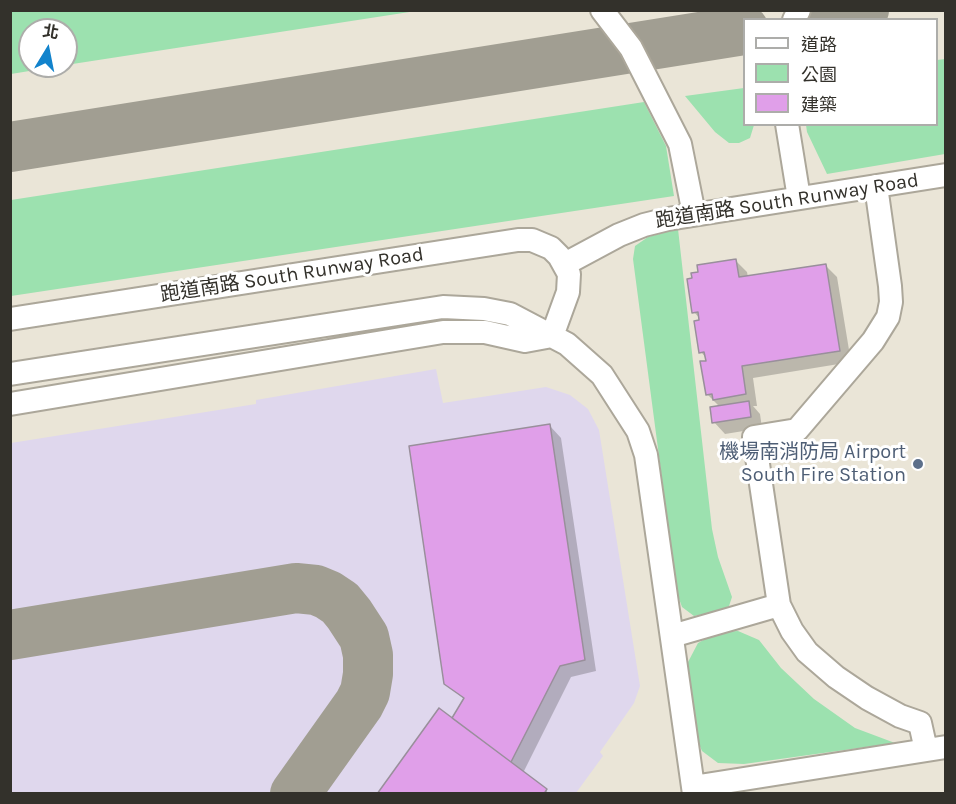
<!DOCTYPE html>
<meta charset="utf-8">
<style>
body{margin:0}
#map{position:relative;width:956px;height:804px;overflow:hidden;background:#eae5d7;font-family:Karla,"Noto Sans TC",sans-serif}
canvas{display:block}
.frame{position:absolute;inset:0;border:12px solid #33312b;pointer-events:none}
.legend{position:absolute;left:743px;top:18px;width:195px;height:108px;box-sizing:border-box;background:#fff;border:2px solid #adadaa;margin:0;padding:8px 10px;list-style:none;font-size:18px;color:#33312b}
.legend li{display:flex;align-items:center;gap:12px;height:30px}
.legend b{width:30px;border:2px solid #adadaa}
.north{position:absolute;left:18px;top:18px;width:60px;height:60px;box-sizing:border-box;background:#fff;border:2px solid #adadaa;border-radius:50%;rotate:10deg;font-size:16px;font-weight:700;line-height:24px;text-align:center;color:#33312b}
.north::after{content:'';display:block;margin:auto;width:21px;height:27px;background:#1283cc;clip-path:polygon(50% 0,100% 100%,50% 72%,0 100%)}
</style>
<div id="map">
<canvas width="956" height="804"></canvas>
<div class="frame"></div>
<ul class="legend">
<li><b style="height:8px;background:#fff"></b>道路</li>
<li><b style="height:16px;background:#9ce1af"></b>公園</li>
<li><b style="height:16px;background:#e09fe9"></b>建築</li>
</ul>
<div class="north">北</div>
</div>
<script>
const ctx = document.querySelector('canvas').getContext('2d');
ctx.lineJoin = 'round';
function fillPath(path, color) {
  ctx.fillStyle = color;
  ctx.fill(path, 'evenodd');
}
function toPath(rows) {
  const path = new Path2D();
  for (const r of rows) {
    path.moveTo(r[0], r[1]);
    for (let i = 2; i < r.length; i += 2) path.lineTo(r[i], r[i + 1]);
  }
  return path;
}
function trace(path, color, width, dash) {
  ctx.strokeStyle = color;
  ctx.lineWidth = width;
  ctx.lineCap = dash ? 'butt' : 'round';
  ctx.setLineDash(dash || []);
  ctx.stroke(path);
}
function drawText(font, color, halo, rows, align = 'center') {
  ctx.font = font + ' Karla,"Noto Sans TC",sans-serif';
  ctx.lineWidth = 6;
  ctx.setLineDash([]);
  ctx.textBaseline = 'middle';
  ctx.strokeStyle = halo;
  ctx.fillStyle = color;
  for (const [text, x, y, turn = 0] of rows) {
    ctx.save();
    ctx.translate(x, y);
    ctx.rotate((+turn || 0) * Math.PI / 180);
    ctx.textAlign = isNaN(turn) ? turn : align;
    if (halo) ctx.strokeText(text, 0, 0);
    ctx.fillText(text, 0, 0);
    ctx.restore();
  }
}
const commercial = toPath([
 [436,369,443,403,546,387,570,395,588,409,599,430,640,686,634,703,600,752,603,756,576,793,11,794,11,443,256,404,256,400]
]);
const green = toPath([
 [11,10,416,10,416,11,66,65,66,30,30,30,30,66,60,66,11,74],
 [945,59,945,154,827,174,807,132,806,125,936,124,937,60],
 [744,88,744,124,754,125,750,138,739,143,729,143,715,132,685,96],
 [644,102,666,146,674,196,11,296,11,200],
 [678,229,712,529,718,557,732,597,729,606,720,611,694,616,682,607,677,593,633,259,635,246,648,237],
 [738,631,759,640,781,668,814,699,855,728,895,743,744,764,718,763,702,751,694,733,687,664,698,643,718,632]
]);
const shadow = toPath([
 [735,260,747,272,748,277,826,266,837,277,851,362,753,378,757,406,753,406,760,414,762,428,725,434,714,422,720,407,707,394,708,362,707,359,701,352,702,321,694,312],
 [550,426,561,438,596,671,571,677,523,773,550,794,379,794,453,720,465,700,446,683]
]);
const taxiway = toPath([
 [808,20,864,10],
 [10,147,744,30],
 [10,635,296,588,316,590,328,595,340,603,349,614,364,637,368,655,368,674,365,692,359,704,295,794]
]);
const building = toPath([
 [736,259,739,277,826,264,840,351,742,366,746,394,713,400,712,394,706,395,700,361,706,361,704,352,699,353,694,321,699,320,698,312,692,313,687,279,692,278,691,273,698,272,697,265,736,259],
 [749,401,751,417,712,423,710,407,749,401],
 [550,424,585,660,560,666,511,762,452,718,464,698,444,684,409,446,550,424],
 [439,708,547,789,544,794,377,794,439,708]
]);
const minor = toPath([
 [602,10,631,48,680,144,694,214],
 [794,20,799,10],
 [787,124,799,198],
 [876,186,890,286,891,302,888,317,873,341,797,430,754,437,779,605,792,631,807,652,836,677,867,698,900,716,920,723,926,750],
 [565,264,619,235,644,225,668,219,946,175],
 [10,319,518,240,532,240,551,248,559,256,569,274,568,292,552,336],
 [10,374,443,307,484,309,510,314,567,344,602,375,638,431,646,455,694,794],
 [10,404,443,332,485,332,525,341,552,336],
 [672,636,779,605],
 [693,787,946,747]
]);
const markers = [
 [918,464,6,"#5c6f8a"]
];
const streetNames = [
 ["跑道南路 South Runway Road",787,201,-9],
 ["跑道南路 South Runway Road",292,275,-9]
];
const serviceNames = [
 ["機場南消防局 Airport",906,452],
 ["South Fire Station",906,475]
];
fillPath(commercial, '#dfd7ed');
fillPath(green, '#9ce1af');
fillPath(shadow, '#0003');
trace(taxiway, '#a19e92', 50);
fillPath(building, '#e09fe9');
trace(building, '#998f9b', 1.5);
trace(minor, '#aca79a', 26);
trace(minor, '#fff', 22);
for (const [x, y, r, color] of markers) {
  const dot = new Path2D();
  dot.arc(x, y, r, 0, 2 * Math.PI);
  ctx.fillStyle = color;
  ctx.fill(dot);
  trace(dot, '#fff', 2);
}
drawText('20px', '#33312b', '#fff', streetNames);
drawText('20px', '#4e5e75', '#fff', serviceNames, 'right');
</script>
